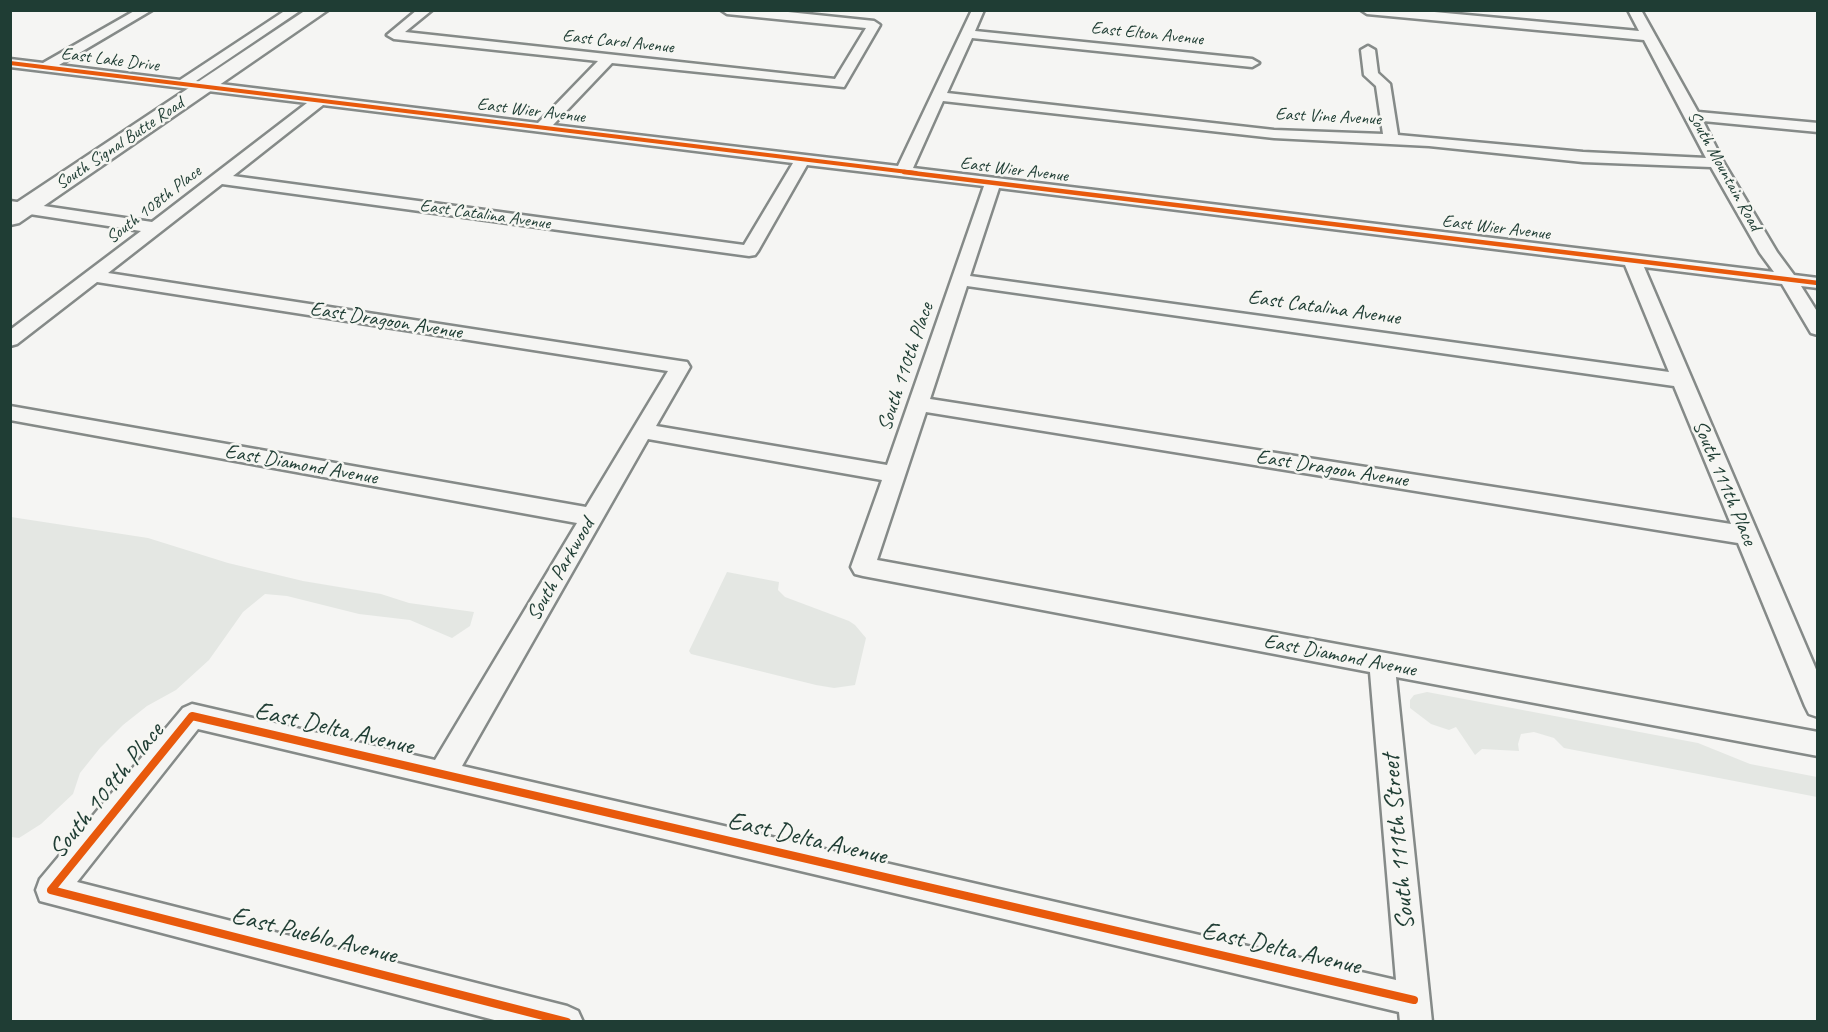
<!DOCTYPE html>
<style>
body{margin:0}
#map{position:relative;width:1828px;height:1032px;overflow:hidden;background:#f5f5f3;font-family:Caveat,sans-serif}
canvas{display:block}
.frame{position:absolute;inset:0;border:12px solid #1f3d34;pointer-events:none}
</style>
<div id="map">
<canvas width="1828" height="1032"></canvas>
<div class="frame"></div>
</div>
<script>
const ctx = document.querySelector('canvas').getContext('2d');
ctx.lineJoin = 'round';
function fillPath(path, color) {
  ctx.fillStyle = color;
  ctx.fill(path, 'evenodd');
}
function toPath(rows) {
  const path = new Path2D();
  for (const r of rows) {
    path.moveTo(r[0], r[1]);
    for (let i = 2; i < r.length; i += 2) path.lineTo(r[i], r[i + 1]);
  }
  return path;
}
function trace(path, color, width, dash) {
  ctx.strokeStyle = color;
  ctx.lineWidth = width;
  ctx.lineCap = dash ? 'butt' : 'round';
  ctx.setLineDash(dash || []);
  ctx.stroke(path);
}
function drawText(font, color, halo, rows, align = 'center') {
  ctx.font = font + ' Caveat,sans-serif';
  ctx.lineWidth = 5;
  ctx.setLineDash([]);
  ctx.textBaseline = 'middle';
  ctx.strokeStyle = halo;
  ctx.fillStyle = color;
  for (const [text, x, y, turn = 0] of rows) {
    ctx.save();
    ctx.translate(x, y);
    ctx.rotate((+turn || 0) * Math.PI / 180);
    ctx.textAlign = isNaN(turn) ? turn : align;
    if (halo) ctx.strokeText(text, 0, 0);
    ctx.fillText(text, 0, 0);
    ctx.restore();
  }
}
const green = toPath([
 [11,517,148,538,228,563,303,581,381,594,409,603,474,612,470,626,452,638,410,620,359,614,287,596,265,594,243,612,209,660,176,690,147,706,123,725,100,748,80,773,73,794,41,824,19,838,11,837],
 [727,572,779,582,778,590,785,597,849,621,855,625,866,638,855,685,834,688,816,685,691,654,689,651],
 [1427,692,1698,743,1750,764,1817,777,1817,797,1564,748,1554,738,1534,732,1521,734,1518,744,1519,751,1482,749,1475,755,1456,727,1449,730,1431,724,1410,708,1410,700,1414,695]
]);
const street = toPath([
 [136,10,152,10,59,65,180,80,286,10,301,10,196,81,538,123,598,61,394,39,387,35,417,10,432,10,405,32,835,79,866,28,727,14,721,10,769,10,874,21,880,25,844,87,612,63,553,125,898,166,972,10,984,10,975,31,1252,59,1259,63,1252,67,972,38,947,93,1274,130,1383,134,1376,86,1364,75,1361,50,1368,46,1375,50,1378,73,1390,84,1398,135,1583,152,1706,158,1644,40,1367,14,1361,10,1413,10,1639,31,1628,10,1641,10,1698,112,1818,123,1818,132,1703,121,1724,163,1777,252,1794,275,1818,278,1818,288,1801,286,1818,313,1818,335,1811,333,1782,284,1644,267,1818,674,1818,717,1809,714,1805,706,1738,543,926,412,877,560,1818,732,1818,756,1396,677,1432,1022,1400,1022,1399,1012,198,729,77,882,567,1006,578,1011,583,1022,502,1022,40,901,36,890,40,879,183,708,192,704,435,760,577,523,10,420,10,406,586,507,668,371,97,282,17,344,10,346,10,330,141,231,10,211,10,201,152,222,307,103,10,67,10,59,43,63,136,10],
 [943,101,1274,138,1429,146,1583,162,1711,167,1760,253,1774,272,913,168,943,101],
 [323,105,793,163,744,245,233,176,323,105],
 [807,165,984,186,887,465,656,426,690,367,687,362,680,361,108,273,222,184,749,256,755,255,758,251,807,165],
 [999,188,1625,265,1669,372,970,276,999,188],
 [967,286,1674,386,1731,524,930,399,967,286],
 [648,439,882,480,851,567,855,574,863,576,1370,672,1396,980,462,766,648,439]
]);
const secondary = toPath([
 [306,10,328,10,19,223,10,225,10,207,306,10]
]);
const cyclewayFar2 = toPath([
 [10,63,916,173]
]);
const cyclewayFar1 = toPath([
 [904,172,1818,283]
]);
const cycleway = toPath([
 [567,1022,51,890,192,716,1414,1000]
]);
const farStreetnames = [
 ["East Elton Avenue",1147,34,6],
 ["East Carol Avenue",618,42,6],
 ["East Lake Drive",110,60,7],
 ["East Wier Avenue",531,111,7],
 ["East Vine Avenue",1328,117,3],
 ["South Signal Butte Road",120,144,-34],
 ["East Wier Avenue",1014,170,7],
 ["South Mountain Road",1724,171,61],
 ["South 108th Place",154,205,-38],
 ["East Catalina Avenue",485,215,8],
 ["East Wier Avenue",1496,228,7]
];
const streetNames = [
 ["East Catalina Avenue",1324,308,8],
 ["East Dragoon Avenue",386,321,9],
 ["South 110th Place",906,367,-71],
 ["East Diamond Avenue",301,465,10],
 ["East Dragoon Avenue",1332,469,9],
 ["South 111th Place",1724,483,67],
 ["South Parkwood",561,570,-60],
 ["East Diamond Avenue",1340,656,11]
];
const nearStreetnames = [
 ["East Delta Avenue",334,729,13],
 ["South 109th Place",107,791,-51],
 ["East Delta Avenue",807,839,13],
 ["South 111th Street",1399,842,-95],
 ["East Pueblo Avenue",314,936,14],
 ["East Delta Avenue",1281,949,13]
];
fillPath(green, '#e4e7e3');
trace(street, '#858a88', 5);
trace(secondary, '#858a88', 5);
fillPath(street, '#f5f5f3');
fillPath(secondary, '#f5f5f3');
trace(cyclewayFar2, '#e8590c', 4);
trace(cyclewayFar1, '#e8590c', 4.5);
trace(cycleway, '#e8590c', 8);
drawText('18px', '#1f3d34', '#f6f6f2', farStreetnames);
drawText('21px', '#1f3d34', '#f6f6f2', streetNames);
drawText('26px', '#1f3d34', '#f6f6f2', nearStreetnames);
</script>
